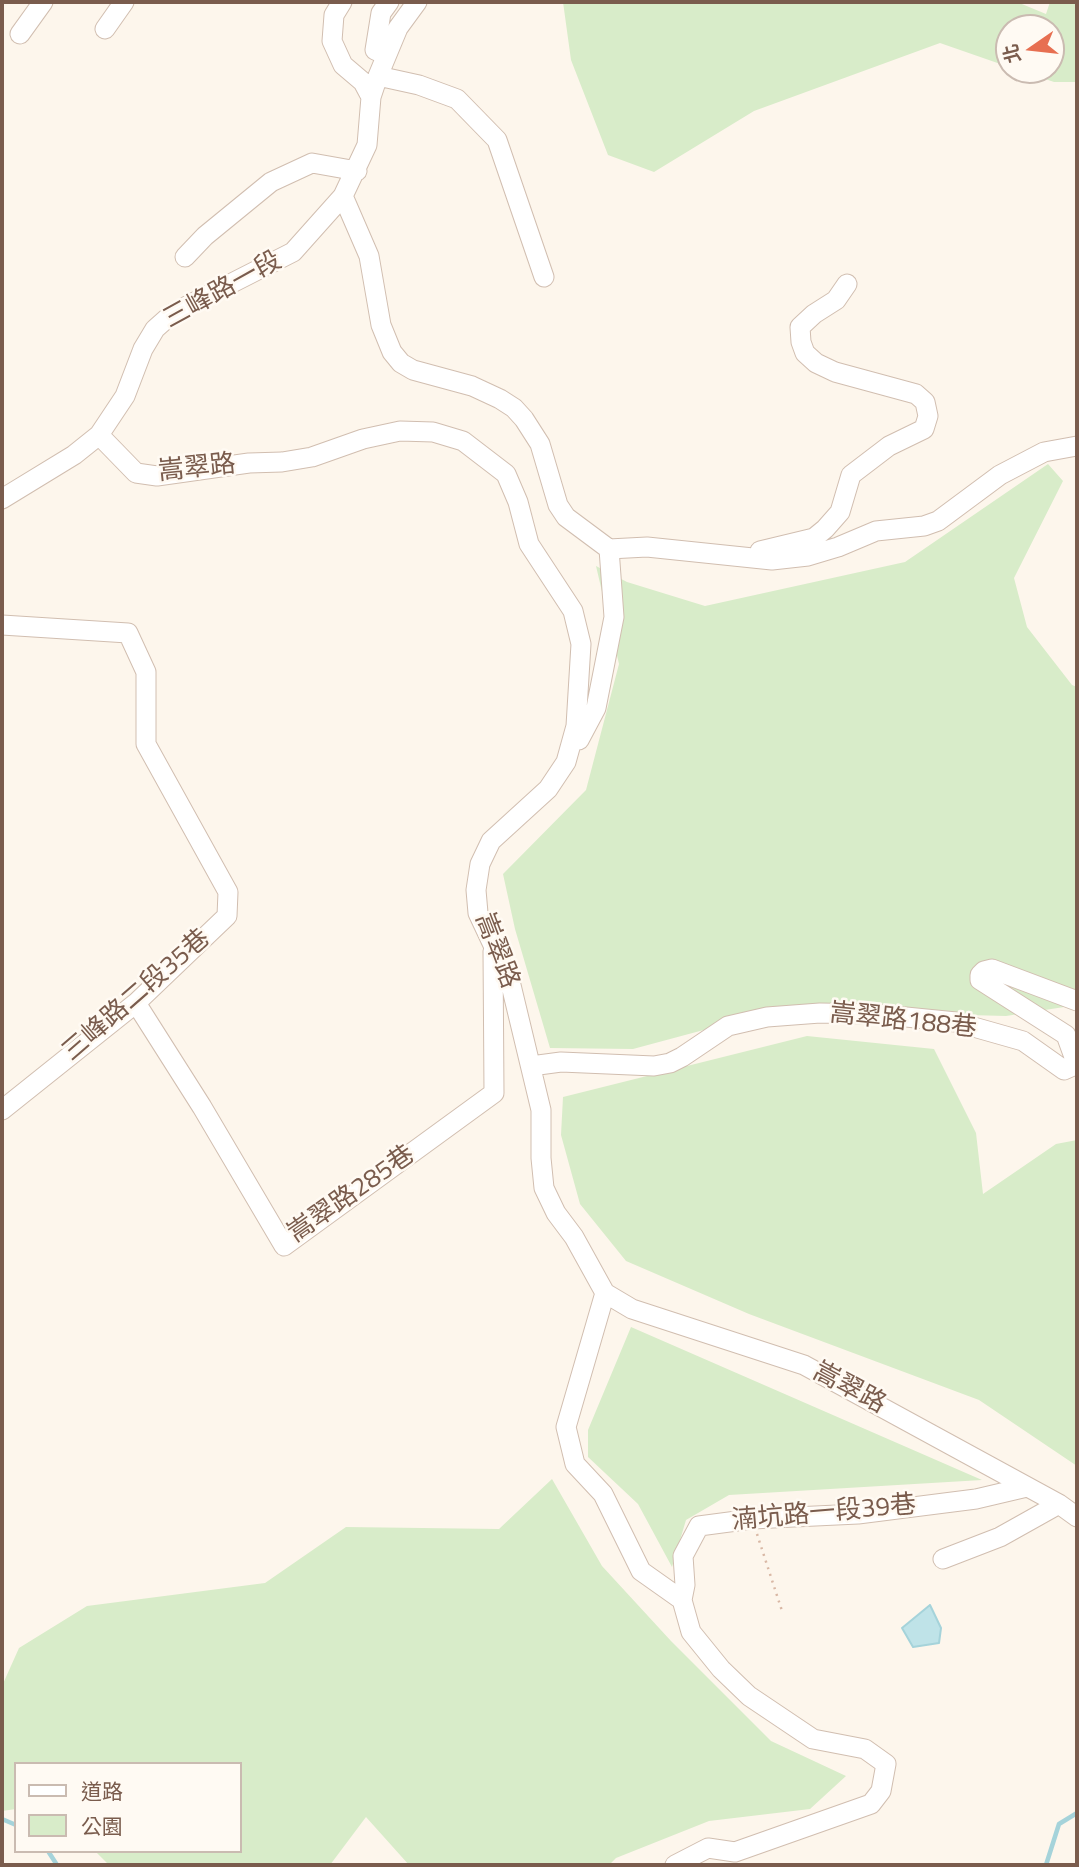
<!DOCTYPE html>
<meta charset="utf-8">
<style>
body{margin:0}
#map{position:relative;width:1079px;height:1867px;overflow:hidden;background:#fdf6ec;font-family:"Titillium Web","Noto Sans TC",sans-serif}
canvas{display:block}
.frame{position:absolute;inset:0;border:4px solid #7a5c4d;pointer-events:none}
.legend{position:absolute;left:14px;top:1762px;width:228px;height:91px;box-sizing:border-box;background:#fffaf3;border:2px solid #cabbb1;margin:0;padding:9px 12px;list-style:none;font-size:21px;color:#7a5c4d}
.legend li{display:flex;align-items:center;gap:14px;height:35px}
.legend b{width:35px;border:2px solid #cabbb1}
.north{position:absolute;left:995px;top:14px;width:70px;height:70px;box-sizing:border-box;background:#fffaf3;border:2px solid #cabbb1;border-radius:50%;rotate:256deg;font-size:19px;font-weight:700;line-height:28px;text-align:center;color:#7a5c4d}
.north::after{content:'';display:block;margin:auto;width:24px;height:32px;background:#e76f51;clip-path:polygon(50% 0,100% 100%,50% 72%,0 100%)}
</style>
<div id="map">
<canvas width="1079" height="1867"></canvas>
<div class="frame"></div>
<ul class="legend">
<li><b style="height:9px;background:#fff"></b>道路</li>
<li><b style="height:19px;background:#d8ecc9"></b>公園</li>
</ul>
<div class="north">北</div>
</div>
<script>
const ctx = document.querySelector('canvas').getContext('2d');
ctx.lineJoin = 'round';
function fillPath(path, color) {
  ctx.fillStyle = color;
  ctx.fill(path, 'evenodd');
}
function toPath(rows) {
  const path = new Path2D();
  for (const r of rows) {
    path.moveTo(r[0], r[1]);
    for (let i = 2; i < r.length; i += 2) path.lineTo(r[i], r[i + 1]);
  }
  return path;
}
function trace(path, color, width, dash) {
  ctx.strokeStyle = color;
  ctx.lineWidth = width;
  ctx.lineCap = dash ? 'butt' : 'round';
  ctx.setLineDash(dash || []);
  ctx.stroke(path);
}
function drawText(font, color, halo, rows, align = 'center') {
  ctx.font = font + ' "Titillium Web","Noto Sans TC",sans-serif';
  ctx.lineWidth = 5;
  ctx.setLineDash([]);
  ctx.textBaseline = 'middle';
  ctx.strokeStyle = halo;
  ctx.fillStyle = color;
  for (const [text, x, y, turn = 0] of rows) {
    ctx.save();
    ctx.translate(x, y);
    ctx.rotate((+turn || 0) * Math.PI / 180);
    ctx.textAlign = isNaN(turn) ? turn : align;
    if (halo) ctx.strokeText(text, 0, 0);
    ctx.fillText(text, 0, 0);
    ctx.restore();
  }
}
const green = toPath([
 [563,2,1017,2,1046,14,1050,2,1077,2,1077,82,1054,82,1019,70,1051,70,1051,28,1009,28,1009,67,940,43,754,111,654,172,608,155,571,60],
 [1048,464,1063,481,1014,578,1027,627,1072,685,1077,687,1077,1005,1006,1016,778,1010,633,1049,550,1048,515,929,503,874,586,790,619,664,596,566,627,582,705,606,905,562],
 [807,1036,934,1049,976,1133,983,1194,1056,1144,1077,1140,1077,1466,979,1400,749,1314,626,1261,580,1204,561,1135,563,1097],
 [631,1327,982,1480,729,1495,686,1520,672,1567,638,1504,588,1457,588,1430],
 [552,1479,602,1566,671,1641,771,1741,846,1776,810,1809,709,1821,616,1858,609,1865,409,1865,366,1817,330,1865,109,1865,95,1851,240,1851,240,1764,16,1764,16,1809,2,1811,2,1686,19,1648,87,1606,265,1583,346,1527,499,1529]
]);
const water = toPath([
 [930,1605,941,1628,939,1643,913,1647,902,1628,930,1605]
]);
const stream = toPath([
 [2,1819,16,1825],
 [48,1851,57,1865],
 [1046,1865,1059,1824,1077,1813]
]);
const path = toPath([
 [757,1534,782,1611]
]);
const minor = toPath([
 [342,2,334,15,332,41,343,65,363,82,371,97],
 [105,29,124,2],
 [20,34,43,2],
 [386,55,375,50,381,13,389,2],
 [378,76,419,85,457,99,497,140,544,277],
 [343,196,369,256,381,325,392,352,401,363,413,370,472,386,500,399,514,408,524,419,540,444,558,505,566,517,609,549,647,547,772,560,808,556,838,547,876,531,924,526,938,521,1000,475,1044,452,1077,446],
 [185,257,205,236,271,182,312,163,357,171],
 [99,435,136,473,157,476,249,463,282,462,312,457,363,439,400,431,433,432,463,441,506,474,518,502,529,544,573,611,581,644,576,726,566,762,548,789,491,841,480,864,476,890,478,913,510,981,541,1110,541,1158,544,1188,556,1213,574,1237,605,1293,632,1309,804,1365,1059,1504,1077,1517],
 [2,499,74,455,99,435,125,396,143,349,155,329,173,313,293,252,343,196,367,145,371,97,378,76,398,28,417,2],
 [760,551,814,538,825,529,840,512,851,475,889,446,924,429,928,416,925,402,916,394,835,372,816,363,805,353,801,342,800,327,814,314,836,300,847,284],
 [2,625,128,633,146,672,146,744,228,892,227,916,136,1003,2,1110],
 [579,740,596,708,614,617,609,549],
 [136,1003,202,1107,284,1246,494,1093,493,951],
 [531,1066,561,1062,654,1066,670,1063,682,1057,728,1026,767,1017,820,1013,876,1014,956,1022,1023,1041,1064,1070,1073,1066,1074,1057,1066,1035,980,980,980,975,984,971,992,969,1077,1001],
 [605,1293,566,1427,575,1464,603,1494,641,1571,682,1600,691,1632,721,1669,749,1696,813,1739,865,1749,886,1764,881,1791,871,1804,735,1852,708,1848,675,1865],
 [943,1559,1000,1537,1059,1504],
 [682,1600,685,1585,683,1556,699,1526,752,1519,858,1514,976,1499,1027,1487]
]);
const streetNames = [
 ["三峰路一段",223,291,-29],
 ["嵩翠路",197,469,-6],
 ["嵩翠路",496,951,69],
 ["三峰路二段35巷",137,996,-41],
 ["嵩翠路188巷",903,1022,6],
 ["嵩翠路285巷",352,1195,-35],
 ["嵩翠路",849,1389,28],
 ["湳坑路一段39巷",824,1514,-5]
];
fillPath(green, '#d8ecc9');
fillPath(water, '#bfe3e8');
trace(water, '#a5d3da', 2);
trace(stream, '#a5d3da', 4.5);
trace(minor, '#d1beb0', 21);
trace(path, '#d9b8a5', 2.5, [2, 5]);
trace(minor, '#fff', 19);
drawText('26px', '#7a5c4d', '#fffaf3', streetNames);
</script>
